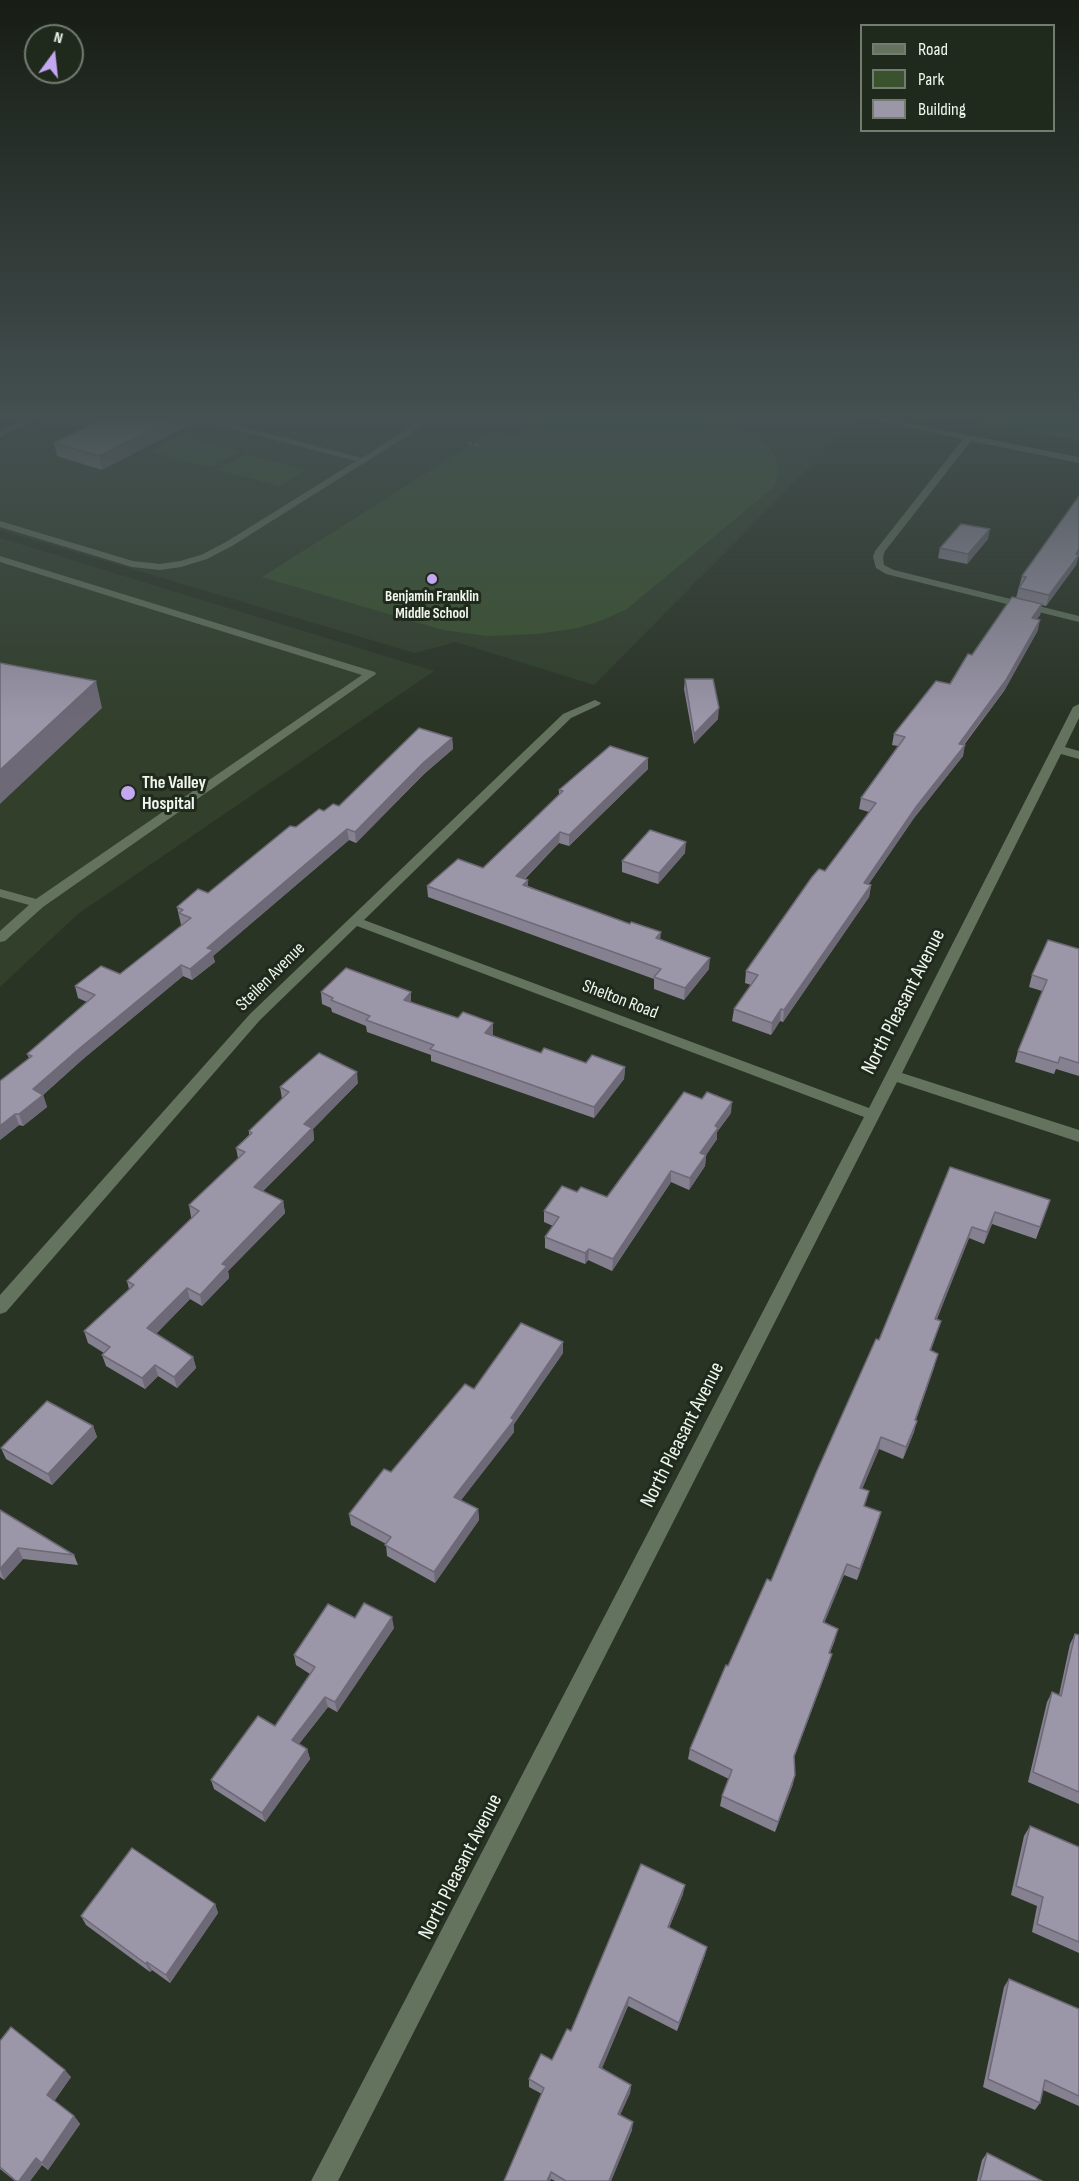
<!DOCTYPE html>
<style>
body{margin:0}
#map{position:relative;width:1079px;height:2181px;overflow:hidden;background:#2a3425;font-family:"Sofia Sans Condensed",sans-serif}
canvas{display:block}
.legend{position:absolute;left:860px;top:24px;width:195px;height:108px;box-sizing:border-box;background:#202a1c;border:2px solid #737c70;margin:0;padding:8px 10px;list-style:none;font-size:18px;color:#f0f6ed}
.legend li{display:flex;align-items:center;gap:12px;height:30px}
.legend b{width:30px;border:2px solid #737c70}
.north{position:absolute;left:24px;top:24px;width:60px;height:60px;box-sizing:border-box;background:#202a1c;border:2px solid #737c70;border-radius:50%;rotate:15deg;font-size:16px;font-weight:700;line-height:24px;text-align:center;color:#f0f6ed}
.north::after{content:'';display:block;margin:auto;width:21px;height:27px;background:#c4a7f1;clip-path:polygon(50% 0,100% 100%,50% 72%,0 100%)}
</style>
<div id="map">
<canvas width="1079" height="2181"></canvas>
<ul class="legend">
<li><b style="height:8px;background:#64735e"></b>Road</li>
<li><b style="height:16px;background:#3a532e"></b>Park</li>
<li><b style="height:16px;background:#9c96a9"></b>Building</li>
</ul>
<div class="north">N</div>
</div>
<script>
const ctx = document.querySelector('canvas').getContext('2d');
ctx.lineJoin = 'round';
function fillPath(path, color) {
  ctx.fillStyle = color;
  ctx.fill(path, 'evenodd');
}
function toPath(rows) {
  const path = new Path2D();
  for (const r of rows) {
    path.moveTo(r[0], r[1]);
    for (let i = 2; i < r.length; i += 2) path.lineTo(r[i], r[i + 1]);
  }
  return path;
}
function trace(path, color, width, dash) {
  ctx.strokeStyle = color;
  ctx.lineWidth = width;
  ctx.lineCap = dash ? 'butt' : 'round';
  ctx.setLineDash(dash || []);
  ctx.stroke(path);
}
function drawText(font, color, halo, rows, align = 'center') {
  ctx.font = font + ' "Sofia Sans Condensed",sans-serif';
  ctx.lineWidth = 6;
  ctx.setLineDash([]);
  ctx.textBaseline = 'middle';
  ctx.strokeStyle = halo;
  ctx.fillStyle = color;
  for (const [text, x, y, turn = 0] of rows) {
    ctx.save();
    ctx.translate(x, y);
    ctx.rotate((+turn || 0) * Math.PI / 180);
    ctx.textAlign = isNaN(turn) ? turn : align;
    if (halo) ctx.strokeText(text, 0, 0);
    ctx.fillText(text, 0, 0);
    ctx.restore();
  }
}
const built = toPath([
 [53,417,833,417,855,421,594,685,456,642,415,653,0,530,0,442],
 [0,538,434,671,78,914,0,987]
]);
const green = toPath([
 [545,417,694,417,721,422,755,436,773,452,779,471,775,486,627,609,603,620,578,628,538,634,487,636,443,630,262,577,491,432,514,437],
 [956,417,1079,417,1079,441],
 [180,436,238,452,210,467,151,452],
 [246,454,306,470,279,486,218,470]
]);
const path = toPath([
 [469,443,480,446]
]);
const minor = toPath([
 [30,417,40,417,0,437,0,431,30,417],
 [213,417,223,417,222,419,226,422,362,458,417,423,416,417,424,417,426,424,232,546,207,559,181,567,160,570,132,567,0,527,0,521,133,561,160,564,180,561,201,555,226,542,356,461,220,426,213,417],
 [862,417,876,417,1079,457,1079,463,971,441,885,551,883,557,884,565,894,570,1079,616,1079,622,886,574,876,568,873,557,875,551,963,439,862,417],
 [0,556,375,672,376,674,43,907,5,941,0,942,0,931,29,905,0,897,0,889,36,899,362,675,0,562,0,556],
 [595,700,601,703,599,705,571,718,364,920,869,1108,1073,707,1079,704,1079,718,1065,747,1079,751,1079,759,1061,754,902,1073,1079,1130,1079,1142,897,1082,338,2181,311,2181,864,1117,357,926,260,1020,6,1312,0,1314,0,1295,250,1014,563,714,595,700]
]);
const wall = toPath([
 [108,417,102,470,57,456,54,443],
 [509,417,530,417,524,420],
 [988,539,967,564,938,558,940,548],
 [1079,555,1076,565,1046,606,1042,605,1040,615,1037,619,1038,630,1004,691,964,745,963,756,914,818,868,885,871,885,869,897,783,1022,780,1021,771,1035,732,1021,734,1009,751,985,745,983,746,971,825,871,869,812,859,809,861,798,898,746,892,745,894,734,950,684,1016,598,1022,576],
 [685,679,718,719,694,744,684,689],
 [452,738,453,749,424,774,356,843,349,840,213,956,215,962,192,980,183,976,83,1059,43,1095,47,1107,23,1126,19,1125,0,1140,29,1058,27,1054,87,1002,78,998,75,986,120,974,182,925,181,925,177,907,208,893,296,827,324,811,339,806],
 [648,769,569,846,559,843,525,879,528,886,661,940,709,969,684,1000,654,989,654,979,428,897,427,886,483,868,559,795,559,790],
 [685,853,658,884,622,872,622,861],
 [1079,949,1079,1076,1056,1069,1054,1074,1015,1062,1018,1051,1042,991,1029,987,1032,975],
 [321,992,411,992,411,1002,493,1034,492,1036,541,1053,586,1063,625,1067,624,1079,594,1118,431,1061,431,1055,367,1032,366,1026,332,1012,331,1008,322,1004],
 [358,1083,313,1129,314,1140,263,1191,283,1201,285,1213,228,1271,229,1278,202,1306,190,1299,156,1334,193,1357,196,1368,177,1388,158,1376,145,1389,106,1366,102,1355,104,1353,88,1343,84,1331,129,1289,127,1281,192,1218,191,1217,189,1205,238,1158,236,1148,249,1135,249,1131,282,1099,280,1087],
 [731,1113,717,1132,717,1139,706,1155,705,1166,689,1190,671,1182,612,1271,588,1260,585,1264,545,1248,545,1237,553,1226,544,1222,544,1211,577,1192,607,1197],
 [950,1167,1046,1212,1036,1239,992,1224,984,1244,969,1238,937,1319,941,1321,931,1350,935,1365,916,1420,914,1432,903,1459,879,1449,862,1489,865,1506,881,1512,878,1523,857,1580,844,1575,824,1623,835,1640,830,1653,829,1664,794,1758,793,1784,775,1832,720,1806,722,1796,729,1779,688,1759,690,1749,728,1666,771,1581,879,1340],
 [563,1342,563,1353,514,1424,514,1432,461,1500,478,1509,479,1520,435,1583,387,1556,386,1544,351,1525,349,1514,474,1389],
 [93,1426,97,1437,52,1485,6,1459,1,1448],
 [0,1510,74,1555,78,1565,23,1559,4,1580,0,1577],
 [355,1618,394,1628,337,1712,328,1707,299,1744,307,1749,310,1759,265,1822,214,1789,211,1780,275,1726,310,1674,296,1665,294,1655],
 [1075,1634,1079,1635,1079,1804,1028,1782,1047,1702,1052,1692,1059,1695,1070,1644],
 [1030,1826,1079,1847,1079,1953,1032,1932,1037,1906,1011,1895,1024,1836],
 [683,1894,669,1928,707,1947,705,1955,677,2031,628,2006,602,2068,631,2085,630,2093,620,2115,632,2130,611,2181,555,2181,551,2179,550,2181,504,2181,542,2094,529,2087,529,2079,552,2060,571,2031],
 [215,1904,218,1913,170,1983,152,1970,150,1972,86,1925,81,1916],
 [1009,1979,1079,2009,1079,2106,1043,2090,1040,2103,1035,2110,983,2087,1004,1987],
 [0,2041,71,2077,54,2101,74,2116,80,2124,48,2170,42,2165,30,2181,15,2181,0,2169],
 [987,2153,1042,2181,977,2181,982,2160]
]);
const shadedWall = toPath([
 [177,417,205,417,102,470,99,456],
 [990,529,988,539,967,564,968,554],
 [1079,549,1079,555,1076,565,1046,606,1049,595],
 [1042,604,1040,615,1030,628,1032,618],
 [1040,620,1038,630,1004,691,956,754,959,744],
 [96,681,102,708,0,804,0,770],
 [719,708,718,719,694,744,694,734],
 [452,738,453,749,424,774,356,843,355,832,423,763],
 [965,745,963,756,914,818,862,894,864,883,916,807],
 [648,758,648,769,569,846,569,835],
 [347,829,349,840,213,956,215,962,192,980,190,969,207,948],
 [560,832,559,843,516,887,516,876],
 [686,842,685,853,658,884,659,873],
 [528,880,528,891,523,885],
 [871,885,869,897,783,1022,784,1010],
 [661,932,660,943,656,938],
 [710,958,709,969,684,1000,685,988],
 [181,965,183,976,83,1059,37,1100,43,1095,47,1107,23,1126,19,1114,33,1089,80,1048],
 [411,992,411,1003,404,1000],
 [781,1009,780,1021,771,1035,772,1023],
 [493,1023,493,1034,485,1044,485,1033],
 [625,1067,624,1079,594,1118,594,1107],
 [357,1072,358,1083,313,1129,314,1140,256,1198,254,1187,304,1124],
 [732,1102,731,1113,717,1132,717,1139,706,1155,705,1166,689,1190,690,1178,700,1153,715,1126],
 [15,1114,19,1125,0,1140,0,1126],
 [671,1171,671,1182,612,1271,613,1259],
 [283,1201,285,1213,228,1271,229,1278,202,1306,200,1295,222,1264],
 [995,1212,992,1224,984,1244,987,1232],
 [972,1227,969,1238,932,1330,935,1319],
 [589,1249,588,1260,585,1264,585,1253],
 [187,1288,190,1299,150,1340,147,1328],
 [563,1342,563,1353,514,1424,514,1432,455,1508,454,1497,511,1418],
 [193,1357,196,1368,177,1388,174,1377],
 [155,1365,158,1376,145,1389,142,1378],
 [917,1421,914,1432,903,1459,906,1447],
 [93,1426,97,1437,52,1485,48,1474],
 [881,1437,879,1449,858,1499,860,1488],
 [478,1509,479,1520,435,1583,434,1572],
 [881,1512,878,1523,857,1580,860,1569],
 [18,1548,23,1559,4,1580,0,1569],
 [847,1564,844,1575,820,1633,823,1622],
 [392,1617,394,1628,337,1712,335,1702],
 [838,1629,835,1640,826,1663,829,1653],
 [832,1654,829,1664,791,1765,794,1756],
 [325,1697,328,1707,294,1750,292,1740],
 [307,1749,310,1759,265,1822,262,1813],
 [795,1775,793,1784,775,1832,778,1822],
 [685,1885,683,1894,666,1935,668,1927],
 [215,1904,218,1913,170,1983,166,1975],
 [707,1947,705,1955,677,2031,679,2023],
 [147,1962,152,1970,150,1972,146,1964],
 [629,1997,628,2006,599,2075,599,2067],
 [65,2070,71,2077,53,2103,47,2095],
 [631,2085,630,2093,617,2122,618,2114],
 [74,2116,80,2124,48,2170,42,2163],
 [633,2122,632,2130,611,2181,609,2181],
 [36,2158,42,2165,30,2181,19,2181],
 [551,2172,550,2181,547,2181]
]);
const building = toPath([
 [108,417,177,417,99,456,54,443,108,417],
 [1079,496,1079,549,1076,554,1079,555,1049,595,1019,588,1026,577,1022,576,1079,496],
 [961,524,990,529,968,554,940,548,961,524],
 [1012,597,1042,604,1032,618,1040,620,1006,680,959,744,965,745,916,807,864,883,871,885,784,1010,781,1009,772,1023,734,1009,758,975,746,971,812,877,819,869,825,871,876,803,861,798,905,737,894,734,936,681,950,684,968,654,972,655,1012,597],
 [0,663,96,681,0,770,0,663],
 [685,679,713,679,719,708,694,734,685,679],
 [419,728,452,738,423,763,355,832,347,829,207,948,213,950,190,969,181,965,80,1048,33,1089,43,1095,19,1114,15,1114,0,1126,0,1081,32,1056,27,1054,95,995,75,986,101,966,120,974,191,918,179,913,183,910,177,907,198,889,208,893,290,826,296,827,319,809,324,811,333,804,339,806,419,728],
 [610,746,648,758,569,835,560,832,516,876,528,880,523,885,630,924,631,922,661,932,656,938,710,958,685,988,654,977,661,969,427,886,458,859,483,868,563,791,559,790,610,746],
 [650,830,686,842,659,873,622,861,650,830],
 [1048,940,1079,949,1079,1063,1060,1057,1058,1063,1018,1051,1047,980,1032,975,1048,940],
 [346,968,411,992,404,1000,458,1018,463,1012,493,1023,485,1033,541,1053,544,1048,586,1063,592,1055,625,1067,594,1107,430,1049,434,1045,366,1020,370,1016,331,1000,333,998,321,992,346,968],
 [319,1053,357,1072,304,1124,312,1128,254,1187,283,1201,222,1264,227,1266,200,1295,187,1288,147,1328,193,1357,174,1377,155,1365,142,1378,102,1355,110,1347,84,1331,134,1285,127,1281,199,1211,189,1205,245,1152,236,1148,252,1133,249,1131,289,1092,280,1087,319,1053],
 [684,1092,702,1099,707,1092,732,1102,715,1126,718,1128,700,1153,706,1155,690,1178,671,1171,613,1259,589,1249,585,1253,545,1237,559,1217,544,1211,562,1186,577,1192,581,1187,607,1197,684,1092],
 [950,1167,1050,1200,1040,1227,995,1212,987,1232,972,1227,935,1319,941,1321,930,1350,938,1354,915,1420,917,1421,906,1447,881,1437,860,1488,869,1491,864,1506,881,1512,860,1569,847,1564,823,1622,838,1629,829,1653,832,1654,794,1756,795,1775,778,1822,722,1796,732,1770,690,1749,726,1665,728,1666,767,1579,771,1581,817,1471,876,1339,879,1340,950,1167],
 [521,1323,563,1342,511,1418,514,1420,454,1497,478,1509,434,1572,385,1545,391,1537,349,1514,384,1469,391,1472,465,1384,474,1389,521,1323],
 [47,1401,93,1426,48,1474,1,1448,47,1401],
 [0,1510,74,1555,18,1548,0,1569,0,1510],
 [364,1603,392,1617,335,1702,325,1697,292,1740,307,1749,262,1813,211,1780,258,1716,275,1726,315,1667,294,1655,328,1604,355,1618,364,1603],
 [1075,1634,1079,1635,1079,1792,1033,1772,1052,1692,1061,1696,1075,1634],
 [1030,1826,1079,1847,1079,1942,1037,1924,1043,1897,1016,1886,1030,1826],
 [132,1848,215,1904,166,1975,147,1962,146,1964,81,1916,132,1848],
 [641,1864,685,1885,668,1927,707,1947,679,2023,629,1997,599,2067,631,2085,618,2114,633,2122,609,2181,566,2181,551,2172,547,2181,504,2181,544,2088,529,2079,541,2054,552,2060,567,2029,571,2031,641,1864],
 [1009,1979,1079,2009,1079,2096,1045,2080,1040,2103,988,2079,1009,1979],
 [11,2027,65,2070,47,2095,74,2116,42,2163,36,2158,19,2181,16,2181,0,2167,0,2041,11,2027],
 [987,2153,1042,2181,980,2181,987,2153]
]);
const markers = [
 [432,579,6,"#c4a7f1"],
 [128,793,8,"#c4a7f1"]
];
const farPoinames = [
 ["Benjamin Franklin",432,597],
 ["Middle School",432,614]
];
const poiNames = [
 ["The Valley",142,783],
 ["Hospital",142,804]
];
const streetNames = [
 ["Steilen Avenue",271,977,-45],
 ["Shelton Road",620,1000,21]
];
const nearStreetnames = [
 ["North Pleasant Avenue",904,1002,-63],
 ["North Pleasant Avenue",683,1435,-63],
 ["North Pleasant Avenue",461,1867,-63]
];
fillPath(built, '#313f2b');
fillPath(green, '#3a532e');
trace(path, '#7c8578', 2, [3, 3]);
fillPath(minor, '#64735e');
fillPath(wall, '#868191');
fillPath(shadedWall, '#6d6976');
fillPath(building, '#9c96a9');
trace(building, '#6d6976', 1.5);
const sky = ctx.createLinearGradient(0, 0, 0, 722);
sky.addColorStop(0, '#171d14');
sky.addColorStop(0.58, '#445051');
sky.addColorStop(1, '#44505100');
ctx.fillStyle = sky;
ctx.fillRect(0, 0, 1079, 722);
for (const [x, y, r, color] of markers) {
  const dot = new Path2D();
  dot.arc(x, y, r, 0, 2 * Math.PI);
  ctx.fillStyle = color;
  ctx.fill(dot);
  trace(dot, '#202a1c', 2);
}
drawText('bold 15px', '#f0f6ed', '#202a1c', farPoinames);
drawText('bold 18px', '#f0f6ed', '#202a1c', poiNames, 'left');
drawText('18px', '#f0f6ed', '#202a1c', streetNames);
drawText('21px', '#f0f6ed', '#202a1c', nearStreetnames);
</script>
